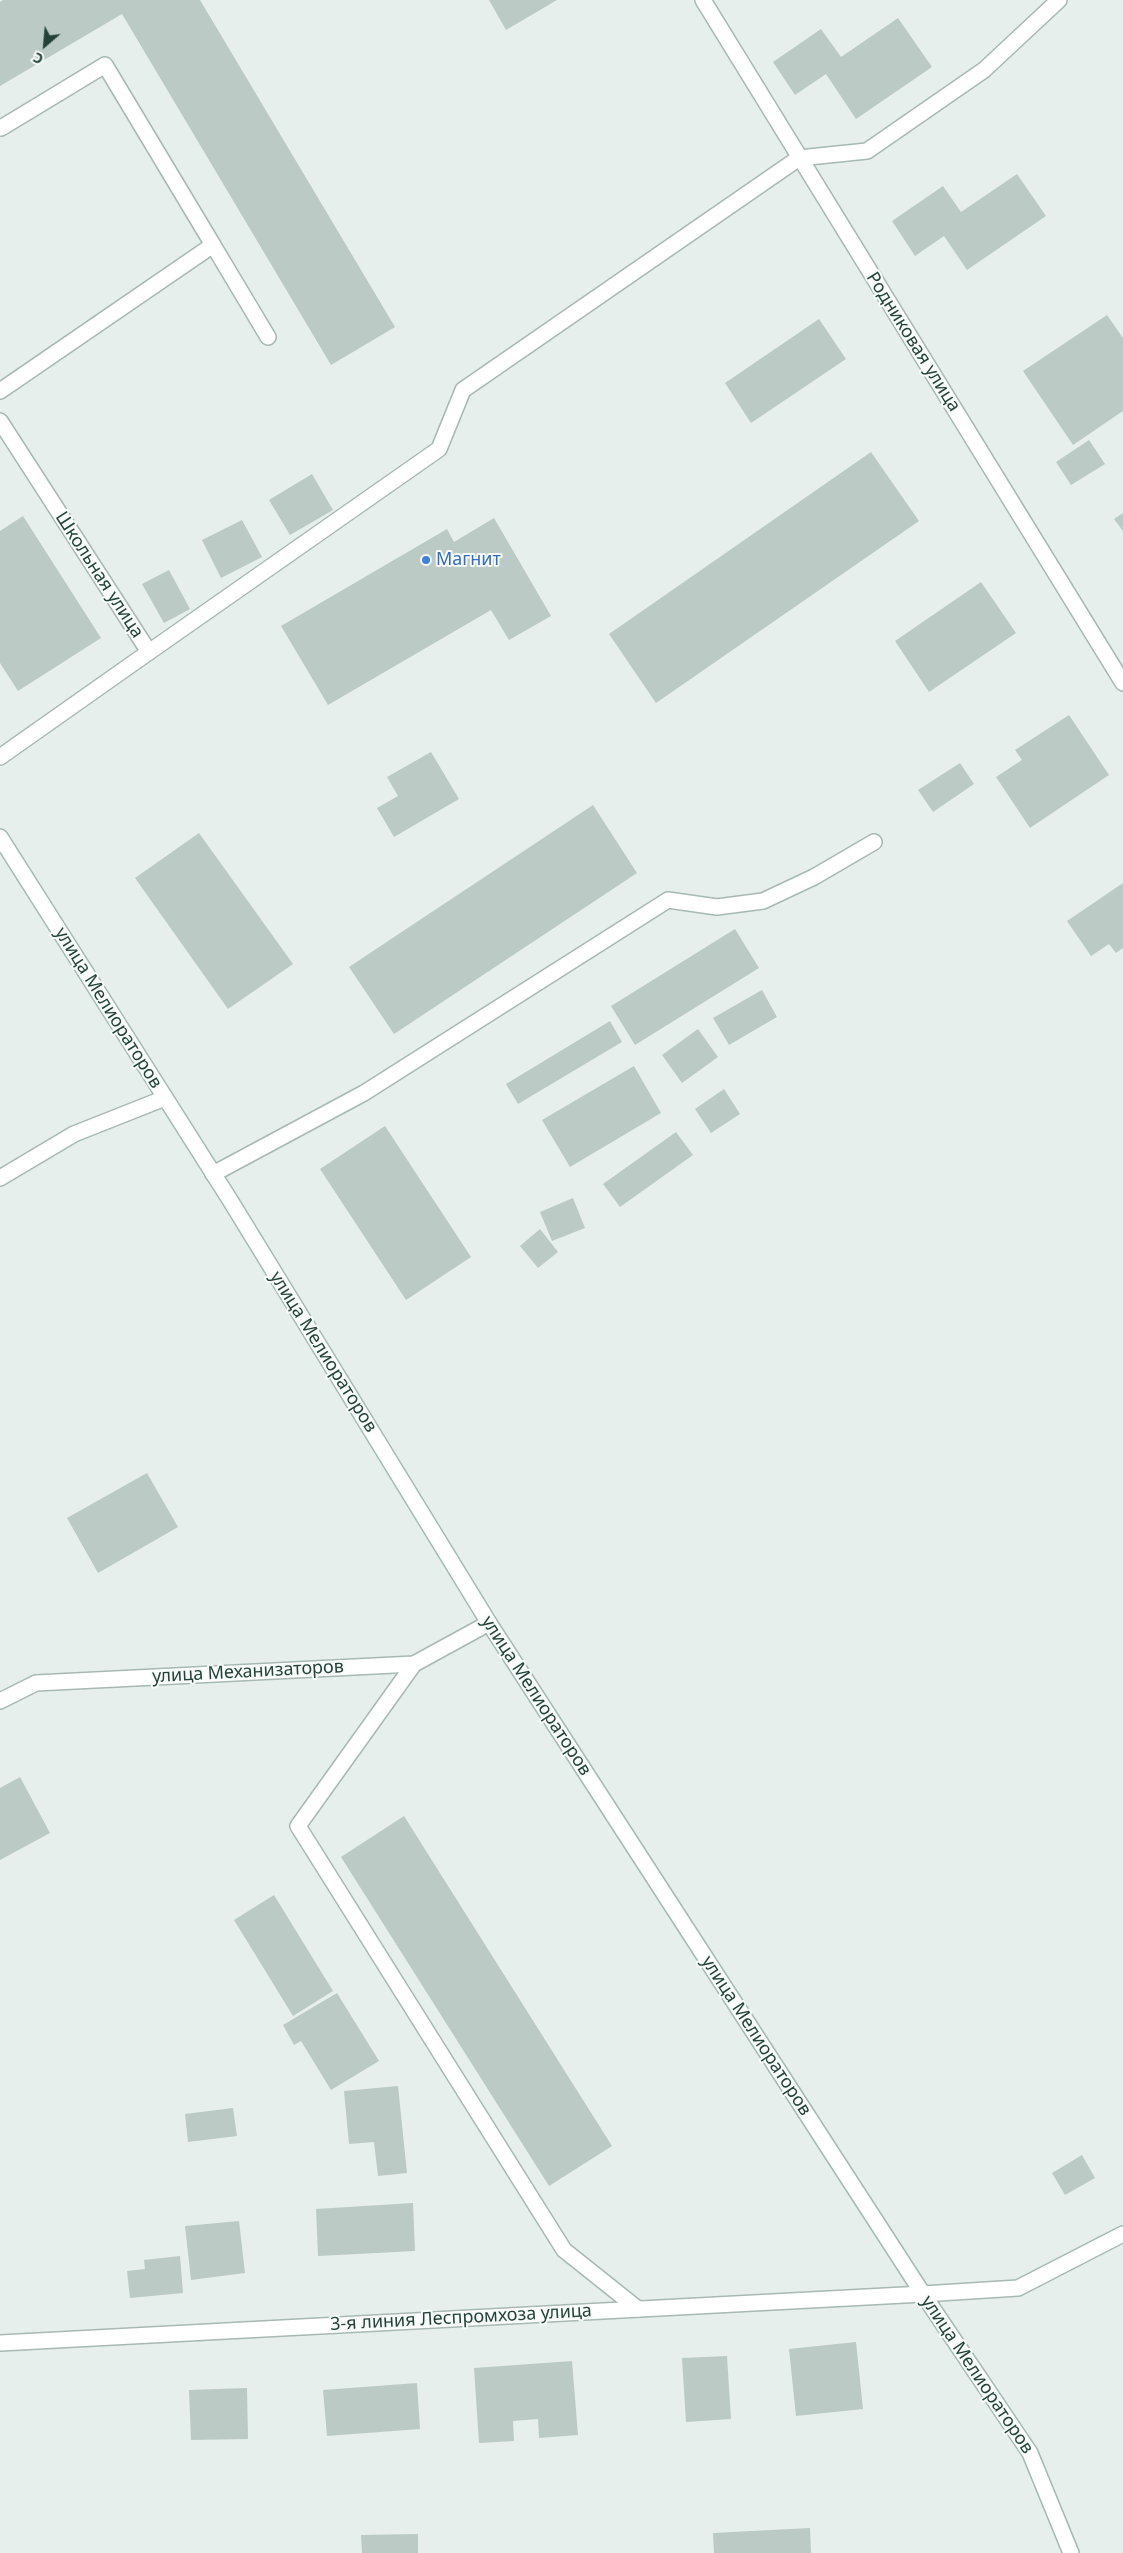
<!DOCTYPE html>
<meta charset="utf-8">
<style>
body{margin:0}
#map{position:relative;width:1123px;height:2553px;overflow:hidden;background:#e6efeb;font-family:"Noto Sans",sans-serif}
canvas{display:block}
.north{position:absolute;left:20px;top:20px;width:50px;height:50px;-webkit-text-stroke:4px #f7fbf9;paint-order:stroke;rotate:207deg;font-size:14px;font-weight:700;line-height:20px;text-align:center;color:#24423a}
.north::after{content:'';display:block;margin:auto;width:18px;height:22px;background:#24423a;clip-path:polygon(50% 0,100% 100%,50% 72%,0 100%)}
</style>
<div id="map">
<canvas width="1123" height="2553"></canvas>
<div class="north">С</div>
</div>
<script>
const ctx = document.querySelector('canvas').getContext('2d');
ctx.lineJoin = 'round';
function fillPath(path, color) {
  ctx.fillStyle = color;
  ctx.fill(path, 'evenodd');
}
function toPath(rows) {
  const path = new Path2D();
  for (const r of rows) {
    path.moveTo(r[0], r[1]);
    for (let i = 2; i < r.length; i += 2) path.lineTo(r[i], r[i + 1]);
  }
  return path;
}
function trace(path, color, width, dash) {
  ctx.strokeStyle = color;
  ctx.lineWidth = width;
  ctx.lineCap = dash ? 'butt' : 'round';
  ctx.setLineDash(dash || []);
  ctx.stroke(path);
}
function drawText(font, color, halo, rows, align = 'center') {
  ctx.font = font + ' "Noto Sans",sans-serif';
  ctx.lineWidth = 4;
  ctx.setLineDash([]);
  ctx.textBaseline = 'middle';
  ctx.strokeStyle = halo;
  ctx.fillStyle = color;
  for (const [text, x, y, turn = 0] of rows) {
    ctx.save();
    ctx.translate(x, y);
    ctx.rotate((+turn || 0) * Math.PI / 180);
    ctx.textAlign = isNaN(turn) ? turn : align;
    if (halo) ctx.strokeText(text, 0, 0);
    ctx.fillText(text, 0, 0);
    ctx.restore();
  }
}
const building = toPath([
 [3,0,200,0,395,327,331,365,122,14,0,86,0,2],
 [489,0,557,0,506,30],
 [898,18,932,67,856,119,826,74,795,95,773,62,821,29,841,57],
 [1017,174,1046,216,967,270,944,236,915,256,892,221,943,186,961,212],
 [1107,315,1123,338,1123,411,1073,445,1023,371],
 [819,319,846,359,751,423,725,383],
 [1089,440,1105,464,1071,485,1056,462],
 [871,452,919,521,656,703,609,634],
 [312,474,333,510,290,535,269,500],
 [1123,513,1123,531,1114,519],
 [23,516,101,638,18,691,0,663,0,531],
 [494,518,551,616,509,640,491,610,328,705,281,626,447,529,454,542],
 [242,520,262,557,221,578,202,540],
 [169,570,190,609,164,623,142,584],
 [981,582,1016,633,929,692,895,641],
 [1069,715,1109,775,1030,828,996,777,1022,760,1015,750],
 [431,752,459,799,394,837,377,808,398,796,387,777],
 [960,763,974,784,933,812,918,790],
 [593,805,637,873,394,1034,349,967],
 [199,833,293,964,228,1009,135,878],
 [1123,883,1123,948,1116,953,1109,944,1091,956,1067,921],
 [735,929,759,968,635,1045,611,1006],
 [762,990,777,1017,729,1045,713,1018],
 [610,1021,622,1042,518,1104,506,1084],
 [698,1029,718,1057,682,1083,662,1055],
 [634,1066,661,1113,570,1167,542,1120],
 [724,1089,740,1114,711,1133,695,1109],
 [385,1126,471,1257,406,1300,320,1169],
 [676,1132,693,1155,620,1207,603,1184],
 [573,1198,585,1228,552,1241,540,1212],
 [540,1229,558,1252,538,1268,520,1246],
 [147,1473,178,1527,98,1573,67,1518],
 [20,1777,50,1833,0,1860,0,1788],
 [404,1816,612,2146,549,2186,341,1857],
 [274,1895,333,1991,293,2016,234,1920],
 [337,1993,379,2061,331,2090,301,2041,294,2045,283,2025],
 [398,2086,407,2173,378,2176,374,2142,349,2144,344,2091],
 [233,2108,237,2136,188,2142,185,2114],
 [1082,2155,1095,2178,1065,2195,1052,2173],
 [413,2203,415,2251,318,2256,316,2209],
 [239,2221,245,2273,191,2280,185,2226],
 [180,2256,183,2293,130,2298,127,2271,145,2269,144,2260],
 [856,2342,863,2409,796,2416,789,2349],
 [727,2356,731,2419,686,2422,682,2358],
 [572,2361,578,2435,539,2438,538,2419,513,2421,514,2441,479,2443,474,2368],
 [417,2383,420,2429,327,2436,323,2390],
 [247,2388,248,2439,191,2440,189,2390],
 [810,2528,811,2553,714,2553,713,2533],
 [418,2534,418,2553,362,2553,361,2535]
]);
const lane = toPath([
 [213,245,268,337],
 [0,391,213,245,105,65,1,128],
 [149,652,439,449,463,390,799,158,867,151,984,70,1059,0],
 [213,1174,364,1093,668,900,717,907,763,901,814,877,874,842],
 [0,1178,74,1134,165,1098],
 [414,1664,298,1826,564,2250,638,2309],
 [923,2294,1018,2288,1123,2234]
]);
const street = toPath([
 [703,0,1123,683],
 [0,421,149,652,0,757],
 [0,1701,36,1683,414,1664,489,1623],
 [0,2343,923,2294]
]);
const secondary = toPath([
 [0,837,230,1200,489,1623,923,2294,1030,2453,1071,2553]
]);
const markers = [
 [426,560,5,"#3f7fe0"]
];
const streetNames = [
 ["Родниковая улица",913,342,58],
 ["Школьная улица",99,575,57],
 ["улица Мелиораторов",108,1008,58],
 ["улица Мелиораторов",323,1352,58],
 ["улица Механизаторов",248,1672,-3],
 ["улица Мелиораторов",536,1696,57],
 ["улица Мелиораторов",756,2036,57],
 ["3-я линия Леспромхоза улица",461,2318,-3],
 ["улица Мелиораторов",977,2375,56]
];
const shopNames = [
 ["Магнит",436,560]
];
fillPath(building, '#bbcac4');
trace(lane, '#a8b8b2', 18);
trace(street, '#a8b8b2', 18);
trace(secondary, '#a4bbb3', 18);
trace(lane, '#fff', 15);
trace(street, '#fff', 15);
trace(secondary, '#fff', 15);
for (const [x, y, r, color] of markers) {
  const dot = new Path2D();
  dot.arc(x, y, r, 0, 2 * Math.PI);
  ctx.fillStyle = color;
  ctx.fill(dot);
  trace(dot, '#f7fbf9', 2);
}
drawText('18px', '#24423a', '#f7fbf9', streetNames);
drawText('18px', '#366cbe', '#f7fbf9', shopNames, 'left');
</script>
